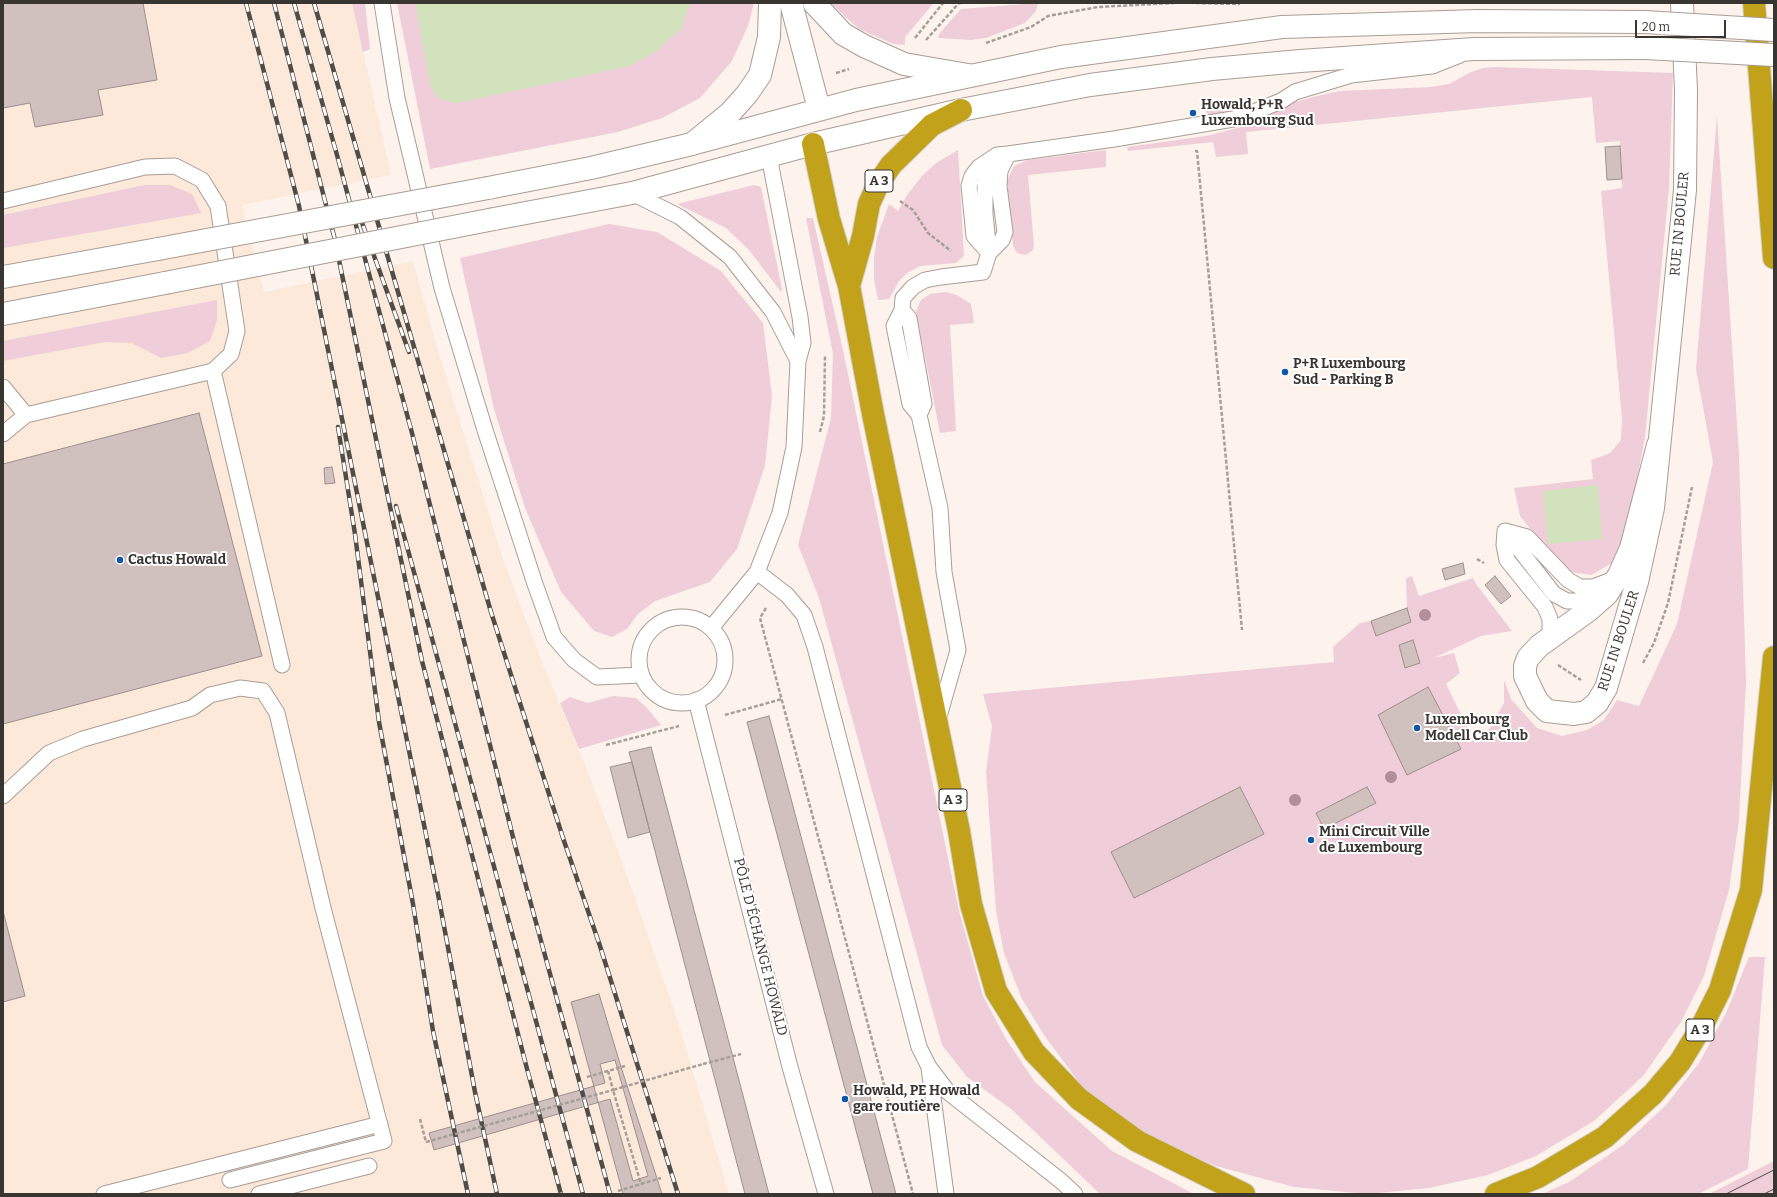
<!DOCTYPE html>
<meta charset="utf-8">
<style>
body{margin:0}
#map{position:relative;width:1777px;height:1197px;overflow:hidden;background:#fdf3ec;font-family:Bitter,serif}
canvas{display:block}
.frame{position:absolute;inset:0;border:4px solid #393531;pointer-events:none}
.scale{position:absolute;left:1635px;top:20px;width:91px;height:18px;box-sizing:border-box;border:2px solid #393531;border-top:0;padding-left:5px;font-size:12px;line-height:14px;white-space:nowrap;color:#393531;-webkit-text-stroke:3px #fff;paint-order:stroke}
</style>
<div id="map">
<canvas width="1777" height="1197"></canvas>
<div class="frame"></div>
<div class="scale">20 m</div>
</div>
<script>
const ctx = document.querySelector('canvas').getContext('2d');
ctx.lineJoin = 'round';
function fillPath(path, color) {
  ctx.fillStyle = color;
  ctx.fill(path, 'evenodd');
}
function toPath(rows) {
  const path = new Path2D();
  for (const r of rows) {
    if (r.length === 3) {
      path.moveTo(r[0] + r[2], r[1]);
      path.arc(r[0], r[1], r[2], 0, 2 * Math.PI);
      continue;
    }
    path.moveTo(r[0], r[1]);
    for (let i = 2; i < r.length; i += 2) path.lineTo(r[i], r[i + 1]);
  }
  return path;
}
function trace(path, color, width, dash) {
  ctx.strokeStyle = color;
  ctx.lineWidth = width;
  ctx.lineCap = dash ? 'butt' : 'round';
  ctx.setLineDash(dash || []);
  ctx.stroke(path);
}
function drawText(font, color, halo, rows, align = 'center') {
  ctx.font = font + ' Bitter,serif';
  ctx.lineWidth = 4;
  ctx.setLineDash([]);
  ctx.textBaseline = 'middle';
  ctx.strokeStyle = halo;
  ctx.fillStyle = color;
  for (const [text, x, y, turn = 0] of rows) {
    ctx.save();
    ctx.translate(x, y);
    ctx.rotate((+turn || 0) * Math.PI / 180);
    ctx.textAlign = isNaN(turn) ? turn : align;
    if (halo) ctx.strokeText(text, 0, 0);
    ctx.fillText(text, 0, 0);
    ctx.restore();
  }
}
const built = toPath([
 [3,3,352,3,391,175,242,205,264,292,413,261,439,354,503,559,541,660,584,762,630,884,679,1025,729,1194,3,1194]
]);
const green = toPath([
 [352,3,365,3,370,49,363,52],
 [397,3,754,3,748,26,732,61,700,98,662,118,618,132,430,169],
 [830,3,934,3,905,37,905,45,894,44,859,29],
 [1038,3,1036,11,1025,23,986,38,971,40,938,38,939,34,961,9],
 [1495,67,1673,73,1669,188,1645,437,1632,506,1623,540,1614,562,1591,575,1571,572,1550,553,1520,516,1514,488,1593,479,1591,460,1610,453,1621,440,1622,419,1601,191,1622,188,1620,141,1596,143,1592,97,1246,132,1248,154,1216,157,1213,142,1128,151,1127,147,1206,136,1249,125,1295,102,1317,96,1340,91,1431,87,1449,84,1471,72,1483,68],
 [1252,99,1253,103,1218,115,1207,116,1205,105],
 [1717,116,1739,454,1746,682,1739,820,1729,890,1704,976,1681,1022,1643,1076,1594,1121,1536,1156,1488,1175,1429,1188,1367,1194,1294,1187,1216,1166,1154,1139,1096,1100,1081,1085,1044,1035,1022,999,1004,953,996,911,986,772,992,726,983,694,1334,662,1333,647,1360,623,1371,621,1407,608,1406,578,1412,576,1419,596,1473,578,1476,584,1512,631,1481,636,1434,658,1454,653,1460,673,1446,684,1475,743,1491,727,1504,703,1504,680,1511,699,1537,728,1562,736,1587,730,1604,720,1617,700,1639,706,1677,624,1713,462,1696,369],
 [958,150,964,256,956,263,920,266,907,273,899,281,889,299,878,300,874,279,874,258,877,237,889,204,898,211,907,195,922,176,936,163],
 [1106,150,1106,167,1028,175,1034,245,1033,250,1029,253,1025,255,1017,253,1013,246,1007,181,1014,166,1028,160],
 [145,185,170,185,192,194,201,213,3,248,3,215],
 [754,185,761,187,782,289,781,292,749,250,726,228,677,204],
 [806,218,813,218,843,350,959,911,983,996,1006,1039,1035,1082,1112,1151,1194,1194,1100,1194,1011,1109,967,1077,942,1045,819,598,798,545,831,418,833,354],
 [609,224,657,232,721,271,763,323,772,396,765,466,737,549,710,582,655,601,638,614,627,629,612,637,594,631,561,592,525,508,494,409,460,258],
 [946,292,957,295,971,304,974,323,950,325,956,431,940,433,916,311,921,300,930,294],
 [217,300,217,320,210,341,188,353,161,358,132,343,105,342,3,361,3,341],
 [613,696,636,698,647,708,661,725,579,749,560,703,570,697,588,703],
 [1749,957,1765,957,1748,1169,1698,1194,1542,1194,1569,1182,1623,1145,1666,1105,1699,1063,1726,1013],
 [1774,1161,1774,1194,1709,1194]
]);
const water = toPath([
 [415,3,690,3,682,28,655,52,630,66,458,103,439,99,431,88],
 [1598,485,1602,539,1548,544,1543,491]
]);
const building = toPath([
 [3,3,143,3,157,80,98,90,103,115,35,127,30,103,3,108,3,3],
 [1620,146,1622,179,1607,180,1605,147,1620,146],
 [199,413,262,656,3,724,3,464,199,413],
 [332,467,335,483,325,484,324,468,332,467],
 [1463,563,1465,574,1445,580,1442,569,1463,563],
 [1495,576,1511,596,1501,604,1485,585,1495,576],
 [1407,608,1411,622,1376,636,1371,621,1407,608],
 [1413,640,1420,663,1405,668,1399,645,1413,640],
 [1428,687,1461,749,1407,775,1378,715,1428,687],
 [769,716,896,1194,873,1194,747,722,769,716],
 [651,747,769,1194,745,1194,629,752,651,747],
 [632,762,650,832,628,838,610,767,632,762],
 [1240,787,1264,834,1134,898,1111,852,1240,787],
 [1367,787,1376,803,1324,829,1316,813,1367,787],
 [3,911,25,996,3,1002,3,911],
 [599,994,621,1067,662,1194,623,1194,571,1002,599,994],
 [615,1060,648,1176,633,1181,610,1099,434,1150,429,1133,605,1083,600,1064,615,1060]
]);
const path = toPath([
 [1196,3,1240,4],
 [915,38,943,3],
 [926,40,959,3,963,3],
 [986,43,1031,27,1048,16,1098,7,1174,3],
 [836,73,849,69],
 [1195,151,1197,151,1242,630],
 [900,201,913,210,928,233,951,251],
 [820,432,824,416,825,356],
 [1477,559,1484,563],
 [766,608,760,618,913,1194],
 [1643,663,1654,643,1668,603,1692,487],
 [1558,665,1581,680],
 [725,715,782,699],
 [606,745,679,726],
 [703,1064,741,1054],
 [587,1077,625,1066],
 [623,1087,613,1090,641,1184],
 [420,1119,426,1142],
 [618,1191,661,1178]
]);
const service = toPath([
 [382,3,397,98,442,288,485,430,535,584,554,637,574,660,597,677,641,675],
 [1008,154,1000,171,999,186,1005,232,1002,240,989,253,974,236,969,186,972,176,979,167,997,155,1008,154],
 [632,193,680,217,730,257,773,312,798,361],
 [3,201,145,167,175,166,202,180,218,206,237,331,231,354,213,371,26,415,3,434],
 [902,310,909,318,924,404,919,415],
 [213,371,282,665],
 [3,387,26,415],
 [1505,531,1554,594,1567,601,1583,601,1601,592],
 [1505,531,1527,537,1568,580,1580,587,1593,587,1609,581],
 [1505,531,1504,545,1507,560,1545,607,1550,619,1550,638],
 [757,572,787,595,804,615,815,647,919,1047,929,1067,948,1092,1061,1181,1075,1194],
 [682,660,43],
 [711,628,757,572,780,513,794,447,798,361,803,343,800,317,769,156],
 [696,700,790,1067,826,1194],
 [938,720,958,650,944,572,940,508,919,415,910,404,894,326,902,310,903,298,913,287,925,280,941,277,983,272,989,253,985,214,985,185,989,174,1008,154,1114,139,1239,118,1281,101,1295,92,1351,75,1432,66,1460,55],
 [3,796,49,753,83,739,192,708,210,695,240,688,263,691,277,713,323,908,384,1141,230,1180],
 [929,1068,946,1194],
 [104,1194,380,1124],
 [259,1194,369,1166]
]);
const minor = toPath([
 [791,3,819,109],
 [814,3,843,34,864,46,904,64,968,75],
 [692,144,730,113,747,94,760,75,769,37,770,3],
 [1658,445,1631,548,1619,575,1607,594,1589,610,1539,646,1528,658,1525,666,1525,676,1537,701,1547,711,1574,714,1586,712,1597,703,1606,688,1637,582,1653,508,1685,190,1686,90,1682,3]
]);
const secondary = toPath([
 [488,188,591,168,692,144,856,100,1061,57,1282,27,1478,21,1645,22],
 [494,219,632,193,813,144,961,110,1090,85,1212,69,1300,61,1474,49,1645,48],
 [3,277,158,249],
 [3,314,165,283]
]);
const motorway = toPath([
 [1754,3,1774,258],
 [813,144,829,219,849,286,873,414,959,831,971,904,996,991,1034,1052,1079,1099,1137,1141,1244,1194],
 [849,286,863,236,869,204,878,184,891,165,932,125,961,110],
 [1496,1194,1538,1177,1605,1137,1653,1094,1680,1062,1702,1026,1720,990,1751,890,1774,657]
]);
const tram = toPath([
 [1726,1194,1774,1170],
 [1764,1194,1774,1189]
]);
const rail = toPath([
 [246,3,299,206,438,894,475,1092,497,1194],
 [274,3,334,236,422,661,526,1065,561,1194],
 [294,3,337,155,412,433,516,849,610,1194],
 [314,3,491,612,563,838,600,946,678,1194],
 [357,209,409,352],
 [338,427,355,534,379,722,413,904,433,1031,468,1194],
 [396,506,583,1194]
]);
const pathBridge = toPath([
 [623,1087,703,1064],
 [426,1142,613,1090,608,1071]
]);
const secondaryBridge = toPath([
 [1645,22,1774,30],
 [1645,48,1774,55],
 [158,249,488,188],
 [165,283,494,219]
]);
const trees = [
 [1425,615],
 [1391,777],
 [1295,800]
];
const markers = [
 [1193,113,4,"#0e57a6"],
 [1285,372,4,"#0e57a6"],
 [120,560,4,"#0e57a6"],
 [1417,728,4,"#0e57a6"],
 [1311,840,4,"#0e57a6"],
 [845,1099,4,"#0e57a6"]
];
const shields = [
 [879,181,28],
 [953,800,28],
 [1700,1030,28]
];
const shieldNames = [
 ["A 3",879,181],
 ["A 3",953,800],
 ["A 3",1700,1030]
];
const poiNames = [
 ["Howald, P+R",1201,105],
 ["Luxembourg Sud",1201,121],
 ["P+R Luxembourg",1293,364],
 ["Sud - Parking B",1293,380],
 ["Cactus Howald",128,560],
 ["Luxembourg",1425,720],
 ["Modell Car Club",1425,736],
 ["Mini Circuit Ville",1319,832],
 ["de Luxembourg",1319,848],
 ["Howald, PE Howald",853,1091],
 ["gare routière",853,1107]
];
const streetNames = [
 ["RUE IN BOULER",1680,224,-85],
 ["RUE IN BOULER",1619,641,-72],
 ["PÔLE D'ÉCHANGE HOWALD",760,947,76]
];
fillPath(built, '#fce9da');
fillPath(green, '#efcdd9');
fillPath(water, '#d2e2bc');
fillPath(building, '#d1c1be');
trace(building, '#9e8f8d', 1);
trace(service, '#a99d94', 17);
trace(minor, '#a99d94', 24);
trace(secondary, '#a99d94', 24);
trace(motorway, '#d3d3d2', 24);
trace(path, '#a69f99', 2.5, [4, 2]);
trace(service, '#fff', 15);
trace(minor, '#fff', 22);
trace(secondary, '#fff', 22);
trace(motorway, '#c3a21b', 22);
trace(tram, '#504c47', 1);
trace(rail, '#504c47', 4.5);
trace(rail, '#fff', 3, [9]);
trace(secondaryBridge, '#a99d94', 24, []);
trace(pathBridge, '#a69f99', 2.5, [4, 2]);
trace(secondaryBridge, '#fff', 22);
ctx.fillStyle = '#b28e98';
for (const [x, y] of trees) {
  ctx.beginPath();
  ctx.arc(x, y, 6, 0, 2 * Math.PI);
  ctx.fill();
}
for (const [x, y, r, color] of markers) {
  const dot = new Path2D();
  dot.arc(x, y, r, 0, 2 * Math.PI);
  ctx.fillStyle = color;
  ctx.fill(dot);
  trace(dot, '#fff', 1.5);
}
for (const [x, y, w] of shields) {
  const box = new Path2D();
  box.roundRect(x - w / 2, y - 11, w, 22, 3);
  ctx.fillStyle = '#fff';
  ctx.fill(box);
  trace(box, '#393531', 1);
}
drawText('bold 13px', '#393531', null, shieldNames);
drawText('bold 14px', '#393531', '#fff', poiNames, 'left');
drawText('14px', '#393531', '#fff', streetNames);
</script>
